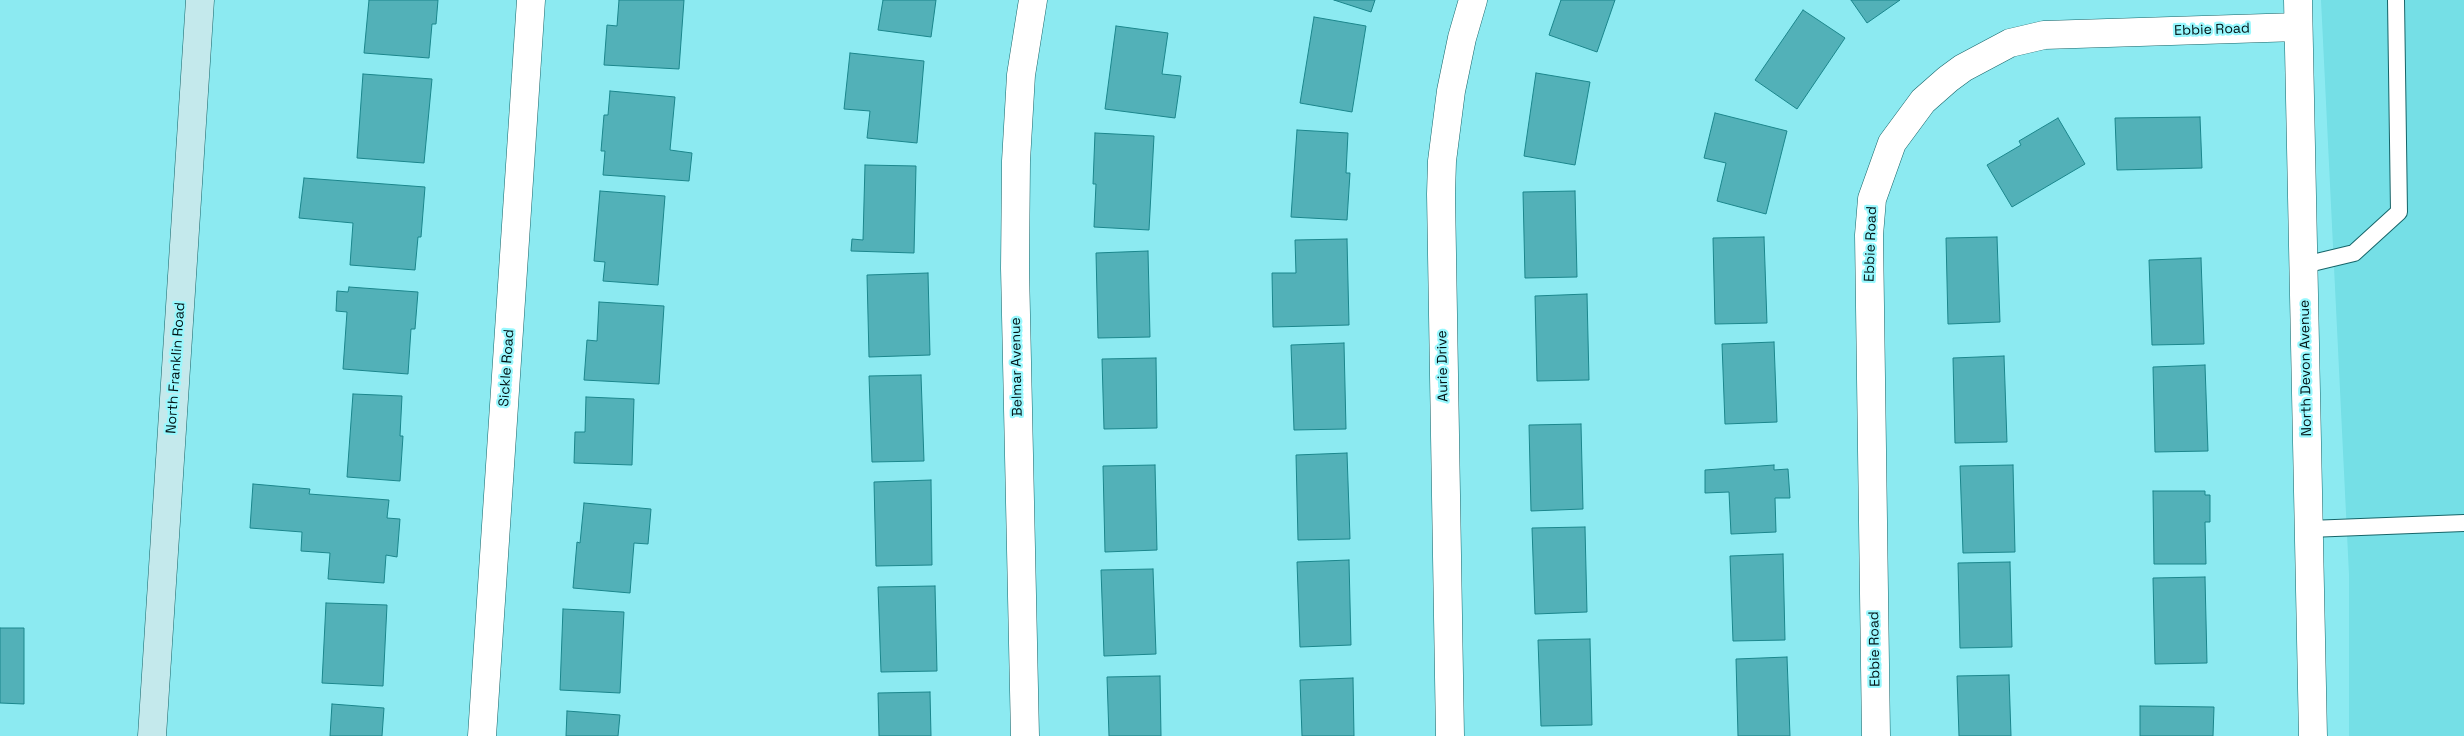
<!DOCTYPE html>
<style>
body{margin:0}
canvas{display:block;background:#8ceaf1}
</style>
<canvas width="2464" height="736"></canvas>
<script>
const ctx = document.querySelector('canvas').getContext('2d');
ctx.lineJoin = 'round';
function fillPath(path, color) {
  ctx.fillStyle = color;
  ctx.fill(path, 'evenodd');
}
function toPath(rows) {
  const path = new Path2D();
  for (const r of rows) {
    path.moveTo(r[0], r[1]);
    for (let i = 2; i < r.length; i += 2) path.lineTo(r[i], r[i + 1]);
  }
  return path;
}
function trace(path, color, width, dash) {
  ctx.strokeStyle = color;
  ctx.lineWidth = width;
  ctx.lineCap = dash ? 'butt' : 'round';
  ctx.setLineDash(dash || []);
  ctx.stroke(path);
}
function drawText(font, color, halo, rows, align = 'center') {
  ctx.font = font + ' "Space Grotesk",sans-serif';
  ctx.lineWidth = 4.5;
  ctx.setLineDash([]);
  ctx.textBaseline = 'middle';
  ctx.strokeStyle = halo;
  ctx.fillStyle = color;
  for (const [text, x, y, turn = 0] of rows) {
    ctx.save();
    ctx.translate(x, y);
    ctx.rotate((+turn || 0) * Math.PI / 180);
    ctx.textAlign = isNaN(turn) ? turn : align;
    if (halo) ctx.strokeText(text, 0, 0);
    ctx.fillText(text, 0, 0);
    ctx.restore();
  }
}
const built = toPath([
 [2321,0,2464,0,2464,736,2349,736,2349,575]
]);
const building = toPath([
 [369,0,438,0,436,24,432,24,429,58,364,53,369,0],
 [619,0,684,0,679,69,604,65,607,25,617,26,619,0],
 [883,0,936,0,931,37,878,30,883,0],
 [1334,0,1375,0,1371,12,1334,0],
 [1561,0,1615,0,1597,52,1549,35,1561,0],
 [1851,0,1900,0,1867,23,1851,0],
 [1803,10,1845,38,1797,109,1755,80,1803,10],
 [1314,17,1366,26,1352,112,1300,103,1314,17],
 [1116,26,1168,33,1162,74,1181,76,1175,118,1105,109,1116,26],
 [850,53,924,61,917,143,867,138,870,111,844,109,850,53],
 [1536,73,1590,82,1575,165,1524,156,1536,73],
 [363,74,432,79,424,163,357,158,363,74],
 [610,91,675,97,670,150,692,153,689,181,603,175,605,151,601,151,604,115,608,115,610,91],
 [1715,113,1787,131,1766,214,1717,201,1726,163,1704,158,1715,113],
 [2200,117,2202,168,2117,170,2115,118,2200,117],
 [2058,118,2085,164,2012,207,1987,165,2021,145,2019,141,2058,118],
 [1297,130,1348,133,1346,173,1350,173,1347,220,1291,217,1297,130],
 [1095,133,1154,136,1149,230,1094,227,1096,184,1093,184,1095,133],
 [865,165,916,166,914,253,851,251,852,239,863,240,865,165],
 [304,178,425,187,421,237,418,237,415,270,350,265,353,223,299,218,304,178],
 [600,191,665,196,658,285,603,281,605,262,594,261,600,191],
 [1575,191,1577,277,1525,278,1523,192,1575,191],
 [1764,237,1767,323,1715,324,1713,238,1764,237],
 [1997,237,2000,322,1948,324,1946,238,1997,237],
 [1347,239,1349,325,1273,327,1272,273,1296,273,1295,240,1347,239],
 [1148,251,1150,337,1098,338,1096,253,1148,251],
 [2201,258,2204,344,2152,345,2149,260,2201,258],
 [928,273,930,355,869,357,867,275,928,273],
 [349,287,418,292,415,329,411,329,408,374,343,369,347,312,336,311,337,291,348,292,349,287],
 [1587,294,1589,380,1537,381,1535,296,1587,294],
 [599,302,664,306,659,384,584,380,587,340,597,341,599,302],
 [1774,342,1777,422,1725,424,1722,344,1774,342],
 [1344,343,1346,429,1294,430,1291,345,1344,343],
 [2004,356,2007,442,1955,443,1953,358,2004,356],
 [1156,358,1157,428,1104,429,1102,359,1156,358],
 [2205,365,2208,451,2155,452,2153,367,2205,365],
 [921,375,924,461,872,462,869,376,921,375],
 [353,394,402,396,400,436,403,436,400,481,347,477,353,394],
 [586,397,634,399,632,465,574,463,575,432,585,432,586,397],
 [1581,424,1583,509,1531,511,1529,425,1581,424],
 [1347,453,1350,539,1298,540,1296,455,1347,453],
 [1155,465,1157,550,1105,552,1103,466,1155,465],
 [1774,465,1774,470,1788,469,1790,498,1775,498,1776,532,1731,534,1729,492,1705,493,1705,470,1774,465],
 [2013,465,2015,552,1963,553,1960,466,2013,465],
 [931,480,932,565,876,566,874,482,931,480],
 [253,484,310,489,309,494,389,500,387,518,400,519,397,557,386,555,384,583,328,579,330,553,301,551,302,532,250,528,253,484],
 [2153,491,2205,491,2205,495,2210,495,2210,522,2205,522,2206,564,2154,564,2153,491],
 [584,503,651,509,648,544,634,543,630,593,573,588,577,542,580,543,584,503],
 [1585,527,1587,612,1535,614,1532,528,1585,527],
 [1783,554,1785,640,1733,641,1730,556,1783,554],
 [1349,560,1351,645,1300,647,1297,562,1349,560],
 [2010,562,2012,647,1960,648,1958,563,2010,562],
 [1153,569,1156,654,1104,656,1101,570,1153,569],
 [2205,577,2207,663,2155,664,2153,578,2205,577],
 [935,586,937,671,881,672,878,587,935,586],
 [326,603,387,605,383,686,322,683,326,603],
 [563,609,624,612,620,693,560,690,563,609],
 [0,628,24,628,24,704,0,703,0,628],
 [1590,639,1592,725,1541,726,1538,640,1590,639],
 [1787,657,1790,736,1738,736,1736,659,1787,657],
 [2009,675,2011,736,1959,736,1957,676,2009,675],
 [1160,676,1161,736,1109,736,1107,677,1160,676],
 [1353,678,1354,736,1302,736,1300,680,1353,678],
 [930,692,931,736,879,736,878,693,930,692],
 [332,704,384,708,382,736,330,736,332,704],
 [2140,706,2214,707,2213,736,2140,736,2140,706],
 [567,711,620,715,618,736,566,736,567,711]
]);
const lane = toPath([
 [2304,265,2354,253,2399,212,2396,0],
 [2309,529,2464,523]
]);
const street = toPath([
 [2298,0,2313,736],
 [482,736,531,0],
 [1025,736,1015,268,1016,161,1021,75,1033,0],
 [1450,736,1441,194,1442,161,1451,91,1462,38,1473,0],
 [1876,736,1869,235,1872,199,1892,143,1923,101,1948,79,1963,68,2010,43,2044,35,2298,27]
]);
const secondary = toPath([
 [152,736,200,0]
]);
const streetNames = [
 ["Ebbie Road",2212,30,-2],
 ["Ebbie Road",1871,244,-88],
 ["Aurie Drive",1443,366,-91],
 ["Belmar Avenue",1017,367,-91],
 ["North Franklin Road",176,368,-86],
 ["Sickle Road",507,368,-86],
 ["North Devon Avenue",2306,368,-91],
 ["Ebbie Road",1875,649,-91]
];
fillPath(built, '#75dfe6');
fillPath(building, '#52b1b8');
trace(building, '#1b868c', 1);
trace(lane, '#166569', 18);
trace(street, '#166569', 29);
trace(secondary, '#166569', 29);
trace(lane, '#fff', 16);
trace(street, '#fff', 28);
trace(secondary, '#c4e9ec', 28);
drawText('14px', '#011214', '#99f8fe', streetNames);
</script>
